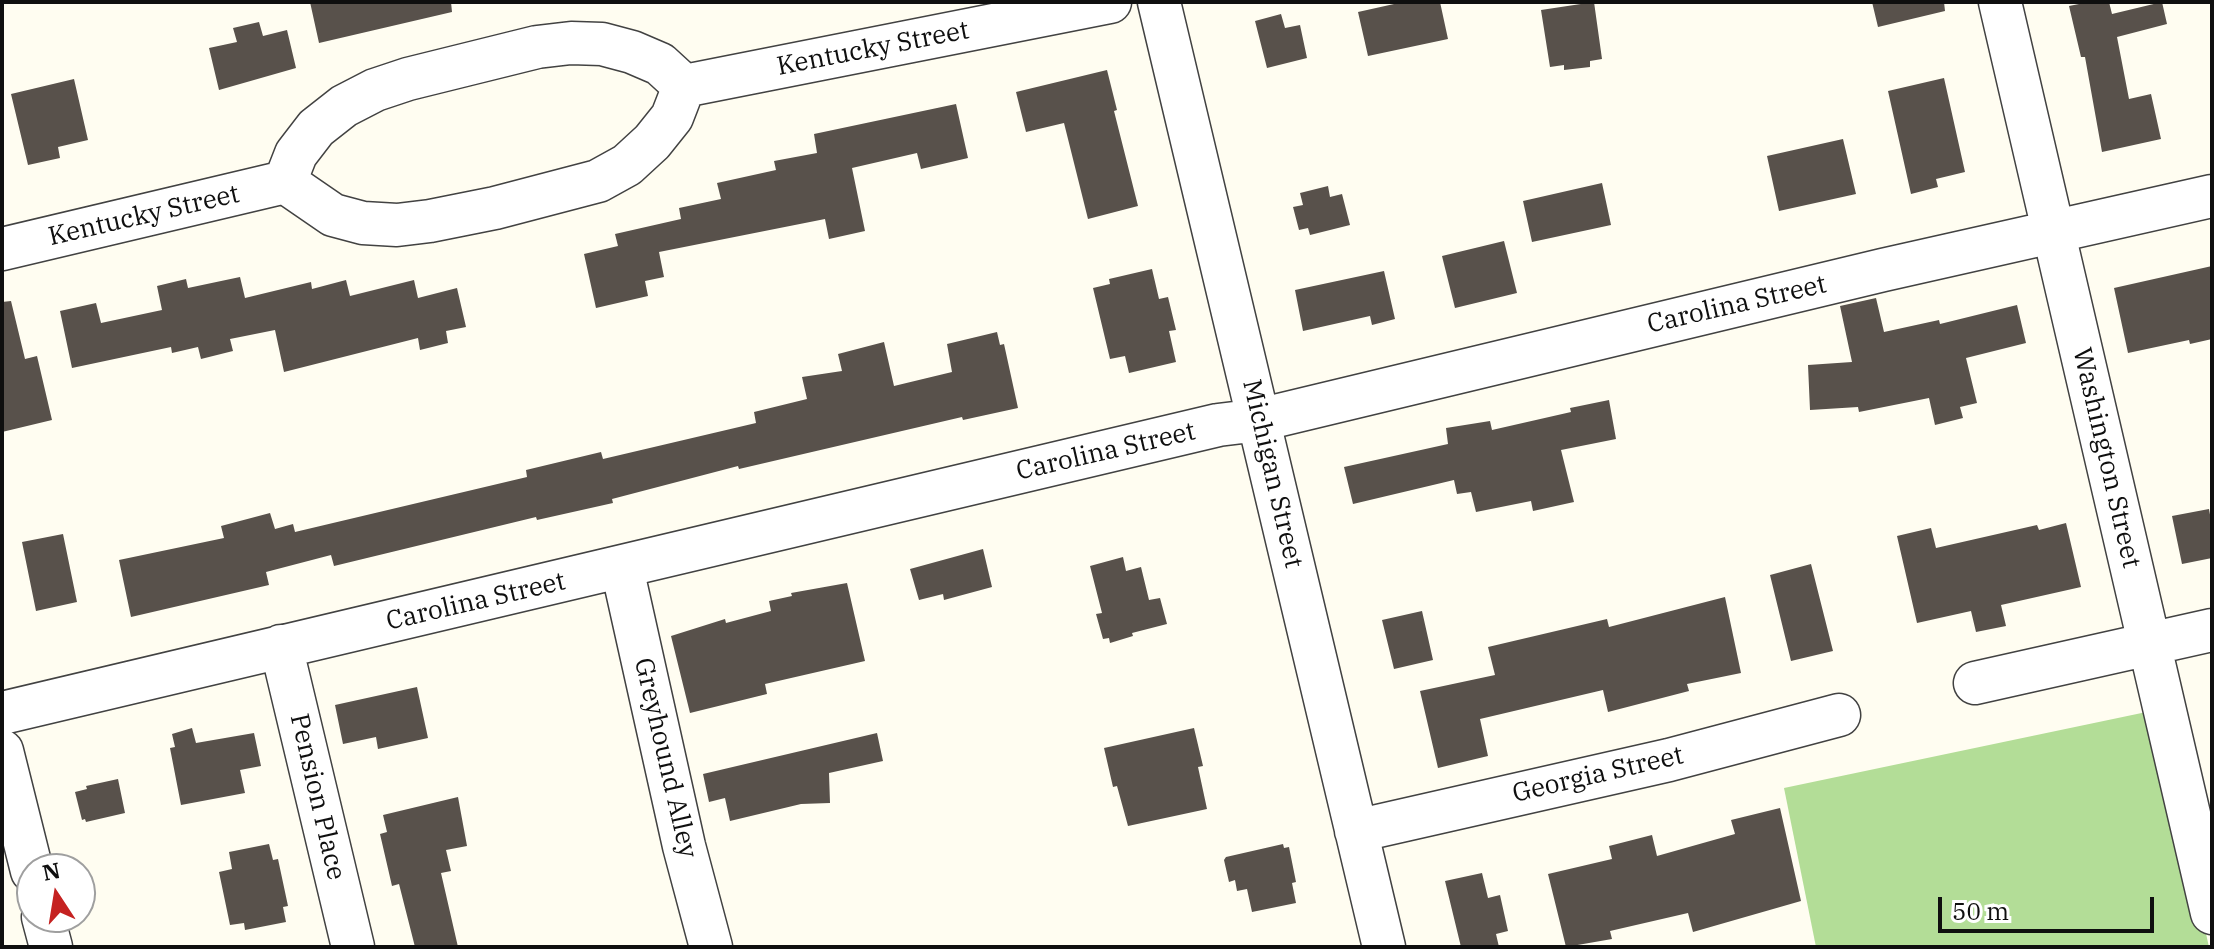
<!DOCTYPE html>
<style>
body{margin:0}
#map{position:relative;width:2214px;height:949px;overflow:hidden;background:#fffdf1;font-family:"IBM Plex Serif",serif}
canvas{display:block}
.frame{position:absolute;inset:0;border:4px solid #0f0f0f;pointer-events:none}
.north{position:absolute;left:16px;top:853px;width:80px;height:80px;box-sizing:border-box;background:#fff;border:2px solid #9f9f9f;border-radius:50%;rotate:348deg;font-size:22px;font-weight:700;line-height:32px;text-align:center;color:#0f0f0f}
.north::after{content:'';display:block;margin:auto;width:28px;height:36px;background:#c52221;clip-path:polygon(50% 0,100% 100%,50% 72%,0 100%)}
.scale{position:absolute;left:1938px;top:897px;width:216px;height:36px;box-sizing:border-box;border:4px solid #0f0f0f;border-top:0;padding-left:10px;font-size:24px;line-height:28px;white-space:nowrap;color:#0f0f0f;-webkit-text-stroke:6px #fff;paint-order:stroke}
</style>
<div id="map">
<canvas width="2214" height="949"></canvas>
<div class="frame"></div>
<div class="north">N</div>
<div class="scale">50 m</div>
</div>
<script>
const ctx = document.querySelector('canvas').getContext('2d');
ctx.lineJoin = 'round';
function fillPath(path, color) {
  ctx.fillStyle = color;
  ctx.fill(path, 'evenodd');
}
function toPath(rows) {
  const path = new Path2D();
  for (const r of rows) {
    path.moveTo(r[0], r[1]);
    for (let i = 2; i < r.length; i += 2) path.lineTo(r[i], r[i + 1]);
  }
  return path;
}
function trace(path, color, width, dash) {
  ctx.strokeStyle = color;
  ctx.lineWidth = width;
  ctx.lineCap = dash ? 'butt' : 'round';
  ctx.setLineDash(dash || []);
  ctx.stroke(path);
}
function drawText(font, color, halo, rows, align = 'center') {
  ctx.font = font + ' "IBM Plex Serif",serif';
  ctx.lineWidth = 8;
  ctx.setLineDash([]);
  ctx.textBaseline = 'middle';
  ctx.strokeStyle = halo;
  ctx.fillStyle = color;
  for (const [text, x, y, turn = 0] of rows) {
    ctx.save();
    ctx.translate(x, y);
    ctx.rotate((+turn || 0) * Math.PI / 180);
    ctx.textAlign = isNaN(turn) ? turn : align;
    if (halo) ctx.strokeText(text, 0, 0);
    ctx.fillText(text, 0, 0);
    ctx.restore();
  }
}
const forest = toPath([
 [2156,710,2209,947,1816,947,1784,788]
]);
const building = toPath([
 [310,2,451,2,452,12,319,43],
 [1403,2,1440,2,1448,39,1368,56,1358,12],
 [1594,2,1602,59,1590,61,1590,67,1564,70,1564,65,1550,67,1541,10],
 [1872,2,1944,2,1945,11,1878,27],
 [2089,2,2109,2,2112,14,2162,2,2167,24,2117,37,2129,99,2151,94,2161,139,2102,152,2085,57,2081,57,2069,6],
 [1281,14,1285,28,1300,25,1307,58,1267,68,1255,21],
 [259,22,263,36,287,30,296,68,219,90,209,48,237,42,233,28],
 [1107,70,1117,110,1114,111,1138,206,1088,219,1064,123,1026,132,1016,92],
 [1944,78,1965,172,1936,179,1938,187,1911,194,1888,91],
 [74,79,88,140,58,147,60,158,28,165,11,94],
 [956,104,968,158,921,169,917,153,852,168,865,231,829,239,825,219,659,252,664,277,645,281,648,296,596,308,584,254,618,246,615,234,681,219,679,208,721,199,717,183,776,170,774,161,817,153,814,134],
 [1843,139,1856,194,1779,211,1767,156],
 [1602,183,1611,225,1532,242,1523,201],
 [1328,186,1330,197,1342,194,1350,225,1310,235,1308,228,1299,230,1293,207,1303,205,1300,193],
 [1504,241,1517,293,1455,308,1442,256],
 [2212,266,2212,339,2190,344,2189,340,2128,353,2114,288],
 [1152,269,1159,299,1168,297,1176,330,1169,331,1176,362,1129,373,1125,356,1110,359,1093,288,1110,284,1109,279],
 [1384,271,1395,319,1372,325,1370,316,1303,331,1295,290],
 [240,277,245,298,311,282,312,289,346,280,350,296,414,280,418,298,457,288,466,327,446,331,448,343,420,350,418,338,284,372,275,330,230,339,233,351,201,359,198,347,172,353,171,347,72,368,60,311,96,303,101,323,162,310,157,286,186,279,188,288],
 [1876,298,1884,332,1939,320,1940,324,2017,305,2026,343,1966,358,1977,403,1960,407,1963,418,1935,425,1929,398,1859,412,1858,407,1810,410,1808,365,1852,362,1840,306],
 [11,301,25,359,37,356,52,420,2,432,2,302],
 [997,332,1000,345,1004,344,1018,408,963,420,962,417,739,469,738,466,612,499,613,503,537,520,536,517,334,566,331,555,266,572,269,585,131,617,119,560,224,538,221,526,270,513,275,529,293,524,295,532,527,477,526,470,601,452,603,459,756,423,754,412,807,399,802,377,842,371,838,354,884,342,894,386,952,372,947,344],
 [1609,400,1616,439,1561,450,1574,502,1533,511,1531,501,1476,512,1471,492,1457,494,1454,480,1353,504,1344,467,1448,444,1446,428,1490,421,1492,430,1571,412,1570,408],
 [2209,509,2212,526,2212,558,2182,564,2172,516],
 [2066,523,2081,587,2001,605,2006,626,1976,632,1971,611,1917,623,1897,536,1931,528,1936,548,2037,525,2039,530],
 [63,534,77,602,36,611,22,542],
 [983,549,992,587,944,600,943,594,919,600,910,569],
 [1123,557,1126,571,1141,567,1149,600,1160,598,1167,624,1132,633,1133,636,1110,643,1109,638,1103,639,1096,614,1102,613,1090,566],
 [1811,564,1833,651,1791,661,1770,575],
 [847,583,865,661,765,684,767,694,690,713,671,636,725,619,726,623,771,611,769,601,792,596,791,593],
 [1725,597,1741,673,1687,684,1689,691,1608,712,1603,690,1480,719,1488,756,1438,768,1420,691,1495,675,1488,647,1607,619,1609,627],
 [1422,611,1433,660,1394,669,1382,620],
 [417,687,428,738,378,749,376,737,343,744,335,705],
 [192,728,196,743,254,733,261,766,240,770,245,793,181,805,170,748,175,747,172,734],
 [1194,728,1203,766,1198,767,1207,809,1128,826,1117,786,1113,787,1104,748],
 [877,733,883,761,829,773,830,803,801,804,730,821,725,798,709,802,703,774],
 [118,779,125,813,86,822,85,819,82,820,75,792,87,789,86,786],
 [458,797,467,846,446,850,451,871,441,873,458,947,415,947,399,884,392,886,380,834,387,832,383,815],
 [1780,808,1801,901,1693,932,1688,913,1610,931,1612,939,1566,947,1548,874,1612,859,1609,846,1652,835,1657,856,1735,834,1731,820],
 [269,844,273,860,278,859,288,906,283,907,286,922,245,930,244,923,230,925,219,872,232,869,229,852],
 [1283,844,1284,848,1289,847,1296,882,1292,883,1296,903,1252,912,1247,889,1237,891,1235,880,1229,882,1224,860,1226,857],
 [1482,873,1488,898,1500,895,1508,931,1496,934,1499,947,1461,947,1445,881]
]);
const minor = toPath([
 [1159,2,1384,947],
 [2000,2,2212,913],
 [684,86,1110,2],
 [285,182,296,154,316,128,344,106,375,90,408,79,537,47,571,43,602,44,632,52,660,64,684,86],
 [2,249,285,182,333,215,363,223,397,225,430,221,495,208,598,181,627,165,652,142,672,117,684,86],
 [622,568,684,846,711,947],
 [281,646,353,947],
 [1975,683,2212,630],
 [2,713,1218,425,1259,420,1883,270,2212,196],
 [2,751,32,871],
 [1356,831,1669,760,1839,715],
 [43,917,51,947]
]);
const streetNames = [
 ["Kentucky Street",873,49,-11],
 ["Kentucky Street",144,216,-13],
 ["Carolina Street",1737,305,-13],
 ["Carolina Street",1106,452,-13],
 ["Washington Street",2106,458,77],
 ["Michigan Street",1272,474,77],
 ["Carolina Street",476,602,-13],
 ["Greyhound Alley",665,758,77],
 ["Georgia Street",1598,775,-13],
 ["Pension Place",317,797,77]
];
fillPath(forest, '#b3dd97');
fillPath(building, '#58514b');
trace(minor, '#424242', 45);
trace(minor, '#fff', 42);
drawText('26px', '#0f0f0f', '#fff', streetNames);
</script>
